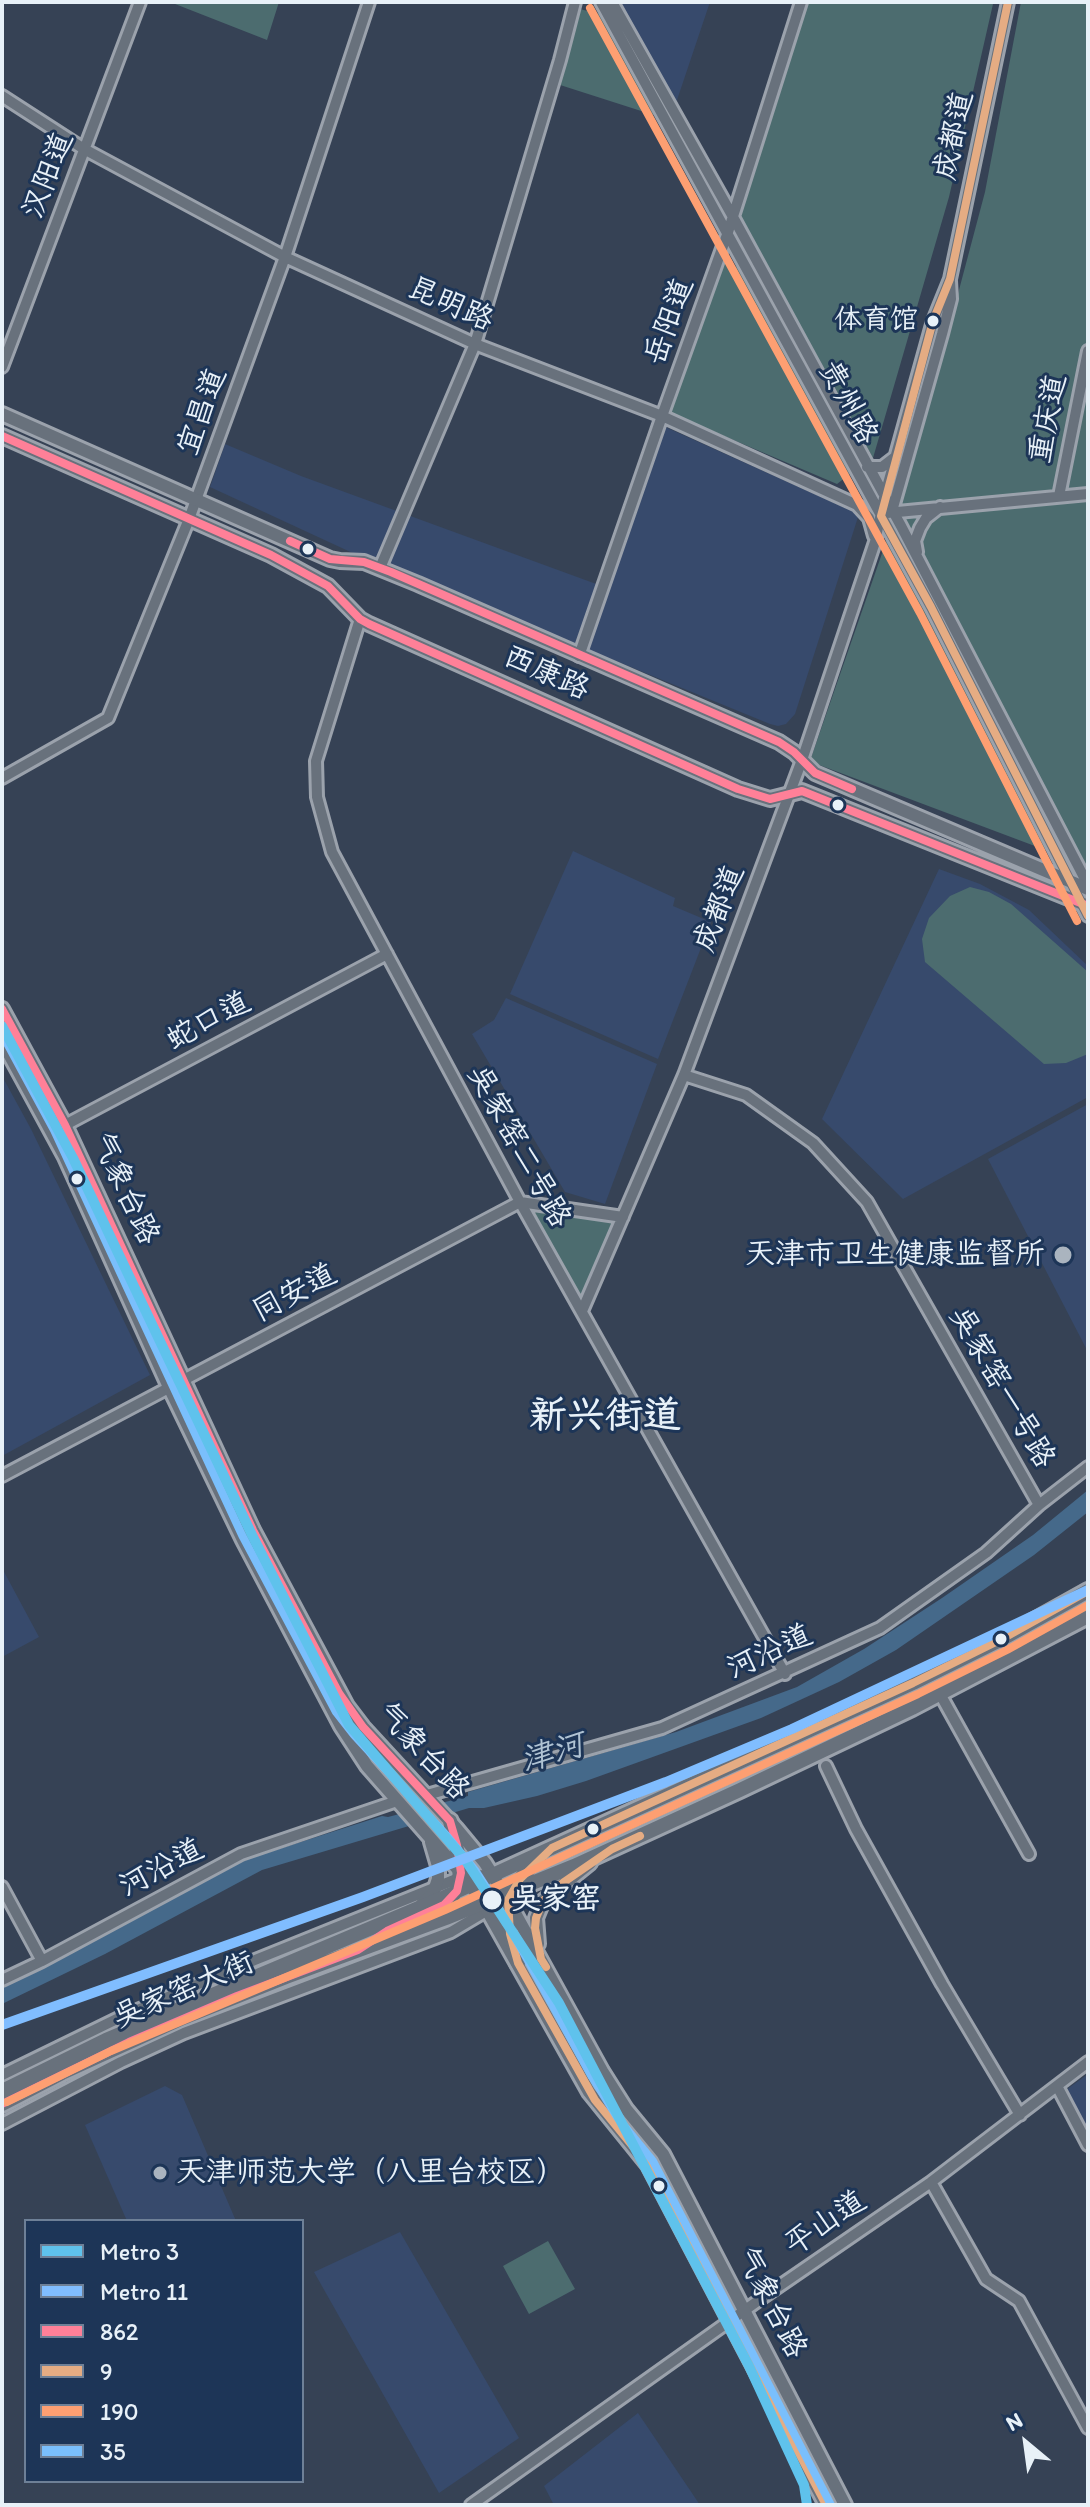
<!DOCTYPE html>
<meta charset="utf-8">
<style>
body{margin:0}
#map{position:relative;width:1090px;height:2507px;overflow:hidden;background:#364255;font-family:Itim,sans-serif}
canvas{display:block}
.frame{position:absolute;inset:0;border:4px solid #e8f1f8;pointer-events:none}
.legend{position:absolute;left:24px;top:2219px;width:280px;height:264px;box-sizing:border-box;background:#1d3557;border:2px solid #6e8097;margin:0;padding:10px 14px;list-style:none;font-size:24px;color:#e8f1f8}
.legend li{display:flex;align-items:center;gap:16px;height:40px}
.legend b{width:40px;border:2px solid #6e8097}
.north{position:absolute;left:986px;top:2403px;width:80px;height:80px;-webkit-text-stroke:6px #1d3557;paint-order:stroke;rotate:331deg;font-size:22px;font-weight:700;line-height:32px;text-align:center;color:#e8f1f8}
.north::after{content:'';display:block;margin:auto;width:28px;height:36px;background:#e8f1f8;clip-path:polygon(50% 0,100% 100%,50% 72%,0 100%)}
</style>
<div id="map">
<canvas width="1090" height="2507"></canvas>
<div class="frame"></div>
<ul class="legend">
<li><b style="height:10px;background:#5fc2ec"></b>Metro 3</li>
<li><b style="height:10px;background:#80bdff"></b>Metro 11</li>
<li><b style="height:10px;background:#ff8098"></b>862</li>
<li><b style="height:10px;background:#e5ac83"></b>9</li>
<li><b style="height:10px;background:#fd9f72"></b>190</li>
<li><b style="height:10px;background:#7abffc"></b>35</li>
</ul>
<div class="north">N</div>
</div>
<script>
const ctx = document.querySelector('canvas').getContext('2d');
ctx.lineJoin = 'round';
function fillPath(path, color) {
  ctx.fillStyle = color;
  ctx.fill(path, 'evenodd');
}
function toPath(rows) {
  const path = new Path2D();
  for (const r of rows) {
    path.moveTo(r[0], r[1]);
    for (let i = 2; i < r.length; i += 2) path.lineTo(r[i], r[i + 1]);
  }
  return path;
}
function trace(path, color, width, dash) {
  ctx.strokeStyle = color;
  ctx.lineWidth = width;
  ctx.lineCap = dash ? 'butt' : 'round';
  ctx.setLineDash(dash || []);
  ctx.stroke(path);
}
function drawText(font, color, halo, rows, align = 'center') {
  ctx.font = font + ' Itim,"LXGW WenKai TC",sans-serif';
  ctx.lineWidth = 6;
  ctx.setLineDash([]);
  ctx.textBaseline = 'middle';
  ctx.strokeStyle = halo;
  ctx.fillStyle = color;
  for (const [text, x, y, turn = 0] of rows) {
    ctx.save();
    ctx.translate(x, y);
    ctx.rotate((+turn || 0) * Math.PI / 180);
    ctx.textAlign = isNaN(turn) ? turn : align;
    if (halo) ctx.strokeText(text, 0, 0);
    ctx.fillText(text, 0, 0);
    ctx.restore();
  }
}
const built = toPath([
 [622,2,710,2,675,106,620,5],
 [663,426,859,514,795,714,786,724,778,726,770,724,357,555,210,487,225,444,301,476,599,585],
 [573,851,675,898,673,906,711,922,658,1059,510,994],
 [939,869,980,884,1029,910,1088,966,1088,1097,903,1199,822,1119],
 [506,998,657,1064,605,1204,565,1192,472,1034,494,1020],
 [2,1076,31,1129,150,1375,2,1456],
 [1088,1104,1088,1352,988,1159],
 [2,1568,39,1637,2,1657],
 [1088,2074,1088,2130,1066,2090],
 [165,2086,182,2095,236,2221,127,2221,85,2125],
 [400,2232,519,2438,439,2493,314,2272],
 [638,2413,700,2505,554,2505,544,2486]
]);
const green = toPath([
 [170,2,279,2,267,40],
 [807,2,993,4,949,197,873,458,739,217],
 [1021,2,1088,2,1088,866,814,763,811,758,912,467,985,192],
 [576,8,603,15,663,118,557,84],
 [725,261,738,268,850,474,837,484,670,413],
 [970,887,989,892,1011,904,1088,972,1088,1054,1066,1063,1044,1064,925,962,922,939,929,918,950,896],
 [515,1201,619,1215,576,1309],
 [548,2241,575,2289,529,2314,503,2266]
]);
const water = toPath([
 [1088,1490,1088,1512,1034,1555,896,1650,839,1682,761,1718,586,1781,537,1796,484,1808,469,1808,262,1870,105,1954,2,2004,2,1987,238,1863,260,1855,382,1816,388,1817,468,1796,468,1792,676,1732,797,1687,864,1649,942,1598,1033,1535]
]);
const minor = toPath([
 [601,2,931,607,1088,916],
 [612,2,733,217,901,526,1088,885],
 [2,96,84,149,285,257,475,344,662,416,857,505,869,518,874,536],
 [2,367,140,2],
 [867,467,882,467,895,457],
 [1059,496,1088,351],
 [892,511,942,334,951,299,950,281],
 [887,513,1088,494],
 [917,552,915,541,920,528,926,518,940,507],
 [380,568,475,344,560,60,575,2],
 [360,619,316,761,317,797,332,852,520,1202,785,1674],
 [579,656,662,416,728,232,801,2],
 [2,778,108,718,189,519,285,257,369,2],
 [684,1075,746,1095,813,1143,867,1202,1039,1505],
 [52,1132,387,954],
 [582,1311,684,1075,802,760,875,542,884,498,933,321,950,279,1008,2],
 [2,1476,520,1202,623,1217],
 [940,1694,1029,1854],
 [826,1766,856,1829,942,1984,1020,2115],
 [427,1795,662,1728,880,1628,986,1553,1039,1505,1088,1467],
 [2,1887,42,1961],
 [2,1980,42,1961,241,1854,397,1801],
 [2,2075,123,2016,255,1960,464,1876,487,1875],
 [1057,2086,1088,2145],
 [2,2124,121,2062,184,2033,451,1932,493,1907],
 [931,2182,986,2279,1019,2301,1088,2428],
 [471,2505,762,2298,931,2182,1088,2062]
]);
const major = toPath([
 [2,414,330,559,340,561,364,562,418,584,779,742,794,752,815,773,1088,889],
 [2,436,271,555,328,586,360,619,369,624,738,789,770,799,802,791,1088,906],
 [2,1009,65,1125,253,1530,347,1706,363,1727,456,1828,485,1863,505,1895,602,2071,626,2109,663,2154,845,2505],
 [2,1041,65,1157,169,1387,243,1540,341,1726,367,1766,461,1873,483,1903,589,2092,648,2165,826,2505],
 [422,1904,433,1894,438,1879,438,1866,431,1842],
 [428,1907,473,1907],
 [538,1944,536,1918,543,1901,590,1863]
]);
const highway = toPath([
 [450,1821,460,1862,459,1885,454,1894],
 [518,1963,510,1934,508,1900,520,1879,539,1858],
 [2,2091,106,2040,440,1899,913,1683,1002,1639,1088,1591],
 [2,2104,62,2073,183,2018,286,1977,446,1918,574,1866,740,1790,912,1708,1088,1616]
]);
const bus1 = toPath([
 [2,436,271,555,328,586,360,619,369,624,738,789,770,799,802,791,1088,906],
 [290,541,330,559,364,562,391,572,779,742,794,752,815,773,852,789],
 [2,1009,65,1125,253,1530,339,1693,363,1727,450,1821,457,1845,461,1873,457,1891,444,1905,387,1931,358,1950,237,1996,129,2042,2,2104]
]);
const bus2 = toPath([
 [1008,2,950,279,933,321,881,516,931,607,1088,916],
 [546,1967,541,1959,535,1928,536,1918,543,1901,564,1882,612,1849,640,1836],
 [826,2505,648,2165,595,2100,518,1963,510,1934,508,1900,520,1879,552,1848,913,1683,1002,1639,1088,1591]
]);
const bus3 = toPath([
 [590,8,920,613,1077,921],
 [7,2102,111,2051,445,1910,918,1694,1007,1650,1088,1605]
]);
const bus4 = toPath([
 [2,1034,54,1130,242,1535,336,1712,354,1735,447,1836,475,1870,495,1901,592,2077,617,2117,653,2161,831,2505]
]);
const metro1 = toPath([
 [2,1026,73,1158,252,1535,349,1725,466,1861,559,2003,749,2366,804,2485,807,2505]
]);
const metro2 = toPath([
 [2,2025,363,1897,666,1782,792,1729,1088,1590]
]);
const markers = [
 [933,321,7,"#e8f1f8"],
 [308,549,7,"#e8f1f8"],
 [838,805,7,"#e8f1f8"],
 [77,1179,7,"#e8f1f8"],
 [1063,1255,10,"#aab4bf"],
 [1001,1639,7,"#e8f1f8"],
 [593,1829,7,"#e8f1f8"],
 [492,1900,11,"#e8f1f8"],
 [160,2173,8,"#aab4bf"],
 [659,2186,7,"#e8f1f8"]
];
const busNames = [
 ["体育馆",918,321]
];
const streetNames = [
 ["成都道",955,136,-78],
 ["汉阳道",49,176,-69],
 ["昆明路",450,305,24],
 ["岳阳道",670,322,-70],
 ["贵州路",847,403,62],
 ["宜昌道",203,412,-70],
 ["重庆道",1049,419,-79],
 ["西康路",546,674,24],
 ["成都道",720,909,-69],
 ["蛇口道",209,1022,-28],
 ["吴家窑二号路",518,1147,61],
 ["气象台路",124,1189,65],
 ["同安道",295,1294,-28],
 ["吴家窑一号路",1001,1388,60],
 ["河沿道",770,1653,-25],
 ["气象台路",422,1752,47],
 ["河沿道",162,1869,-28],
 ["吴家窑大街",184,1991,-23],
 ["平山道",826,2224,-34],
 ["气象台路",770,2303,63]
];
const poiNames = [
 ["天津市卫生健康监督所",1045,1255],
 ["天津师范大学（八里台校区）",176,2173,"left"]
];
const stopNames = [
 ["吴家窑",511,1900]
];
const waterNames = [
 ["津河",553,1754,-16]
];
const districtNames = [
 ["新兴街道",605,1417]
];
fillPath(built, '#374a6c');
fillPath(green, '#4c6c6f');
fillPath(water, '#45698a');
trace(minor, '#9ba2ac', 16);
trace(major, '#9ba2ac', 18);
trace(highway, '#9ba2ac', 20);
trace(minor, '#68717c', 10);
trace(major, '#68717c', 12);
trace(highway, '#68717c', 14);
trace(bus1, '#ff8098', 8);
trace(bus2, '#e5ac83', 8);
trace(bus3, '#fd9f72', 8);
trace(bus4, '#7abffc', 8);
trace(metro1, '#5fc2ec', 10);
trace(metro2, '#80bdff', 10);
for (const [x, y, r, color] of markers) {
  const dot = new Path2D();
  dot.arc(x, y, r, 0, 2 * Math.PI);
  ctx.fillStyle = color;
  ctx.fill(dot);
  trace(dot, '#1d3557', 3);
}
drawText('28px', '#e8f1f8', '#1d3557', busNames, 'right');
drawText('30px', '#e8f1f8', '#1d3557', streetNames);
drawText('30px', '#e8f1f8', '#1d3557', poiNames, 'right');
drawText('bold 30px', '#e8f1f8', '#1d3557', stopNames, 'left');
drawText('italic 32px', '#b0c3d3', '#1d3557', waterNames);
drawText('bold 38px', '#e8f1f8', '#1d3557', districtNames);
</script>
